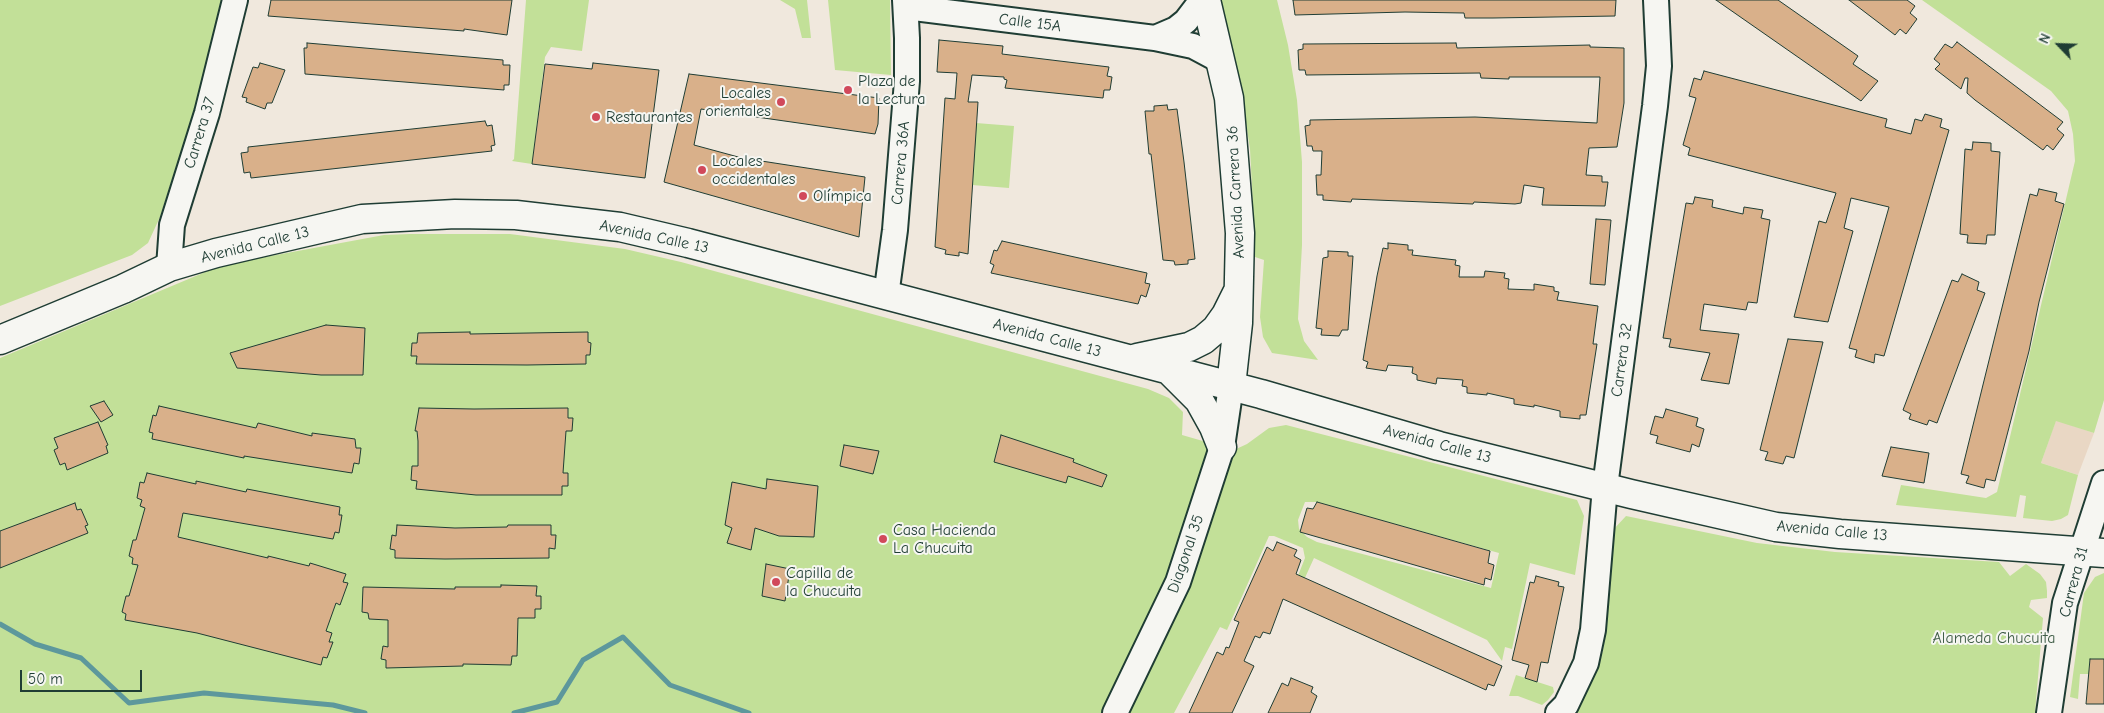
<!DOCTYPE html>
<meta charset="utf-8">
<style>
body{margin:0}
#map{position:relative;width:2104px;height:713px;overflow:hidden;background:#f0e8dd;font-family:"Comic Neue",sans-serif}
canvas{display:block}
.north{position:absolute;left:2034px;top:20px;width:50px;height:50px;-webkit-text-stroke:4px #f6f6f2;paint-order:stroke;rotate:294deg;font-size:14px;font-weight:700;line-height:20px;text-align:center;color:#1f3d34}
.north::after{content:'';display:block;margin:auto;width:18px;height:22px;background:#1f3d34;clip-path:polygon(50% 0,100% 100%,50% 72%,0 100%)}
.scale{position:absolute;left:20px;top:670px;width:122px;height:22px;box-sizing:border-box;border:2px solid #1f3d34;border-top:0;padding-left:6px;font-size:15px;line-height:18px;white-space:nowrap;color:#1f3d34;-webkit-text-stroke:4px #f6f6f2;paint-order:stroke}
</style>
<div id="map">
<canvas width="2104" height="713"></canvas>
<div class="north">N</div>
<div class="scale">50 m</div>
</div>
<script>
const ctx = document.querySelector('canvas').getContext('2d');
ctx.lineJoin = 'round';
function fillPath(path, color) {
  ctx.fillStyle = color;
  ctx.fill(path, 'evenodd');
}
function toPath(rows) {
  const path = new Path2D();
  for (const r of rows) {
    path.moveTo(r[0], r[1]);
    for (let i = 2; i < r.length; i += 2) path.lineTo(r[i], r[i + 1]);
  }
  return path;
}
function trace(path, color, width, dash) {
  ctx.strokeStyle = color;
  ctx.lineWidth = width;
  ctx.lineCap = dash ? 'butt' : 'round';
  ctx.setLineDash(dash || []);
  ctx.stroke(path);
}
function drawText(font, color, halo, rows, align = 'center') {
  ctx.font = font + ' "Comic Neue",sans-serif';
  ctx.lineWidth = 4;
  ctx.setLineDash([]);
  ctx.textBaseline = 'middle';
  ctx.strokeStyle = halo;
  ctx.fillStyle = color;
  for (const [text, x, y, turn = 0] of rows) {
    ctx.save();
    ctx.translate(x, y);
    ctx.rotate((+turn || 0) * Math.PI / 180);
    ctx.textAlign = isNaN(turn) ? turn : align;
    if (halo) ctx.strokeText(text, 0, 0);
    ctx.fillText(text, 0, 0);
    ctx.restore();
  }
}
const built = toPath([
 [2056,420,2094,433,2078,475,2041,463]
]);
const green = toPath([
 [0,0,222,0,194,111,160,217,148,243,132,255,0,306],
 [526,0,589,0,582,51,551,47,545,57,532,164,512,161,514,159],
 [780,0,807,0,811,38,802,38,795,9],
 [828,0,890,0,891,75,835,70],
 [1218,0,1277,0,1288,45,1297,100,1302,162,1302,245,1298,319,1304,341,1318,360,1272,353,1263,337,1260,317,1264,260,1252,256,1253,207,1250,149,1239,77],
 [1922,0,2104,0,2104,400,2094,433,2056,421,2041,463,2078,475,2068,515,2061,519,2052,521,2023,518,2026,496,2020,495,2016,517,1896,505,1901,485,1986,498,1997,492,2075,161,2073,134,2068,111,2051,91],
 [976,123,1014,126,1009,188,972,185],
 [410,234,510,234,625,249,681,262,1148,389,1169,398,1183,412,1182,435,1234,450,1247,444,1269,428,1286,425,1577,500,1584,516,1575,575,1530,563,1512,649,1505,647,1502,661,1487,640,1314,558,1293,604,1292,591,1305,558,1303,548,1274,536,1269,536,1227,630,1220,627,1174,713,0,713,0,358,222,265,384,235],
 [1305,502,1316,502,1499,553,1491,588,1317,542,1307,537,1299,529,1298,520],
 [1626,516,1757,543,1835,552,1999,562,2010,576,2026,564,2040,574,2046,582,2047,591,2047,598,2031,600,2029,607,2043,618,2035,713,1574,713,1603,651,1613,530],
 [2104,573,2104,659,2090,659,2089,674,2080,674,2078,699,2070,697,2084,593,2095,577],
 [1516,675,1553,687,1554,692,1548,700,1542,705,1518,696,1509,696]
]);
const stream = toPath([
 [0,624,35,644,81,658,129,703,204,693,333,705,365,713],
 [514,713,557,702,583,660,623,637,670,685,749,713]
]);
const building = toPath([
 [271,0,512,0,507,35,464,29,464,31,268,16,271,0],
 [1293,0,1616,0,1615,16,1493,18,1465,18,1464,13,1405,12,1295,15,1293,0],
 [1716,0,1778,0,1858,56,1853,64,1878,81,1861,101,1716,0],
 [1849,0,1907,0,1915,6,1910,13,1917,19,1906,34,1900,29,1895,35,1849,0],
 [939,40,1003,46,1002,54,1109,67,1107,76,1112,77,1110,90,1104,90,1103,98,1005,88,1007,80,1004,79,1004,77,972,75,968,102,978,102,968,254,959,252,959,256,945,254,946,250,935,247,945,98,955,99,957,73,937,72,939,40],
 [1957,42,2063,122,2057,129,2064,135,2053,150,2047,145,2043,150,1975,100,1967,93,1968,78,1965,78,1961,89,1935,69,1940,64,1934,59,1945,44,1952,48,1957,42],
 [307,43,503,60,503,65,510,65,509,85,504,85,504,90,305,74,304,48,307,48,307,43],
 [1456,43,1457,48,1590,45,1590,47,1624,48,1624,103,1617,147,1589,148,1586,175,1602,176,1602,182,1608,182,1605,206,1542,205,1544,188,1524,185,1521,203,1515,204,1474,202,1473,204,1352,199,1351,202,1323,200,1323,195,1317,195,1316,175,1321,175,1322,151,1313,151,1312,146,1307,146,1305,126,1310,125,1310,120,1475,117,1597,123,1600,77,1509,77,1509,79,1481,78,1480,73,1306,75,1305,70,1299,70,1298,50,1303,49,1303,44,1456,43],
 [260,63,285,70,272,103,267,103,265,109,246,102,247,98,242,97,253,67,258,68,260,63],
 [593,63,659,70,645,178,532,164,545,64,592,69,593,63],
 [1704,71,1887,119,1885,127,1911,134,1915,119,1922,121,1925,114,1942,119,1940,127,1949,130,1884,356,1875,354,1874,363,1855,357,1857,350,1849,348,1889,207,1851,198,1844,228,1853,231,1828,322,1794,317,1819,221,1826,223,1836,193,1688,155,1690,148,1683,145,1696,98,1689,96,1694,78,1701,80,1704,71],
 [689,74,879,98,878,124,875,134,701,109,694,145,742,158,865,177,859,237,664,182,689,74],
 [1167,105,1168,110,1177,109,1184,162,1195,259,1188,260,1188,264,1175,265,1174,261,1163,260,1151,154,1149,154,1145,111,1154,111,1154,106,1167,105],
 [485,121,487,126,492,125,495,145,491,146,492,151,251,178,250,172,244,173,241,153,248,152,248,147,485,121],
 [1973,142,1991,143,1991,151,2000,152,1995,235,1987,235,1986,244,1967,243,1968,235,1960,234,1965,149,1972,150,1973,142],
 [2039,189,2057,193,2055,201,2064,204,2039,302,2029,351,1995,481,1986,479,1984,488,1966,483,1969,476,1961,474,2030,194,2037,196,2039,189],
 [1695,197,1713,200,1712,207,1743,214,1744,207,1763,210,1761,218,1770,220,1757,303,1748,302,1746,310,1704,304,1700,330,1739,334,1729,384,1701,380,1710,353,1669,347,1671,339,1663,338,1686,203,1693,204,1695,197],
 [1596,219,1611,220,1605,285,1590,284,1596,219],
 [1002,241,1147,273,1145,283,1150,284,1146,297,1141,295,1138,304,991,273,994,265,990,263,994,250,997,251,1002,241],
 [1388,243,1408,245,1408,250,1413,250,1412,255,1456,260,1455,265,1460,266,1459,277,1484,277,1485,271,1505,273,1504,278,1509,279,1508,289,1534,290,1534,284,1554,287,1554,291,1559,292,1557,300,1598,306,1593,344,1597,344,1586,415,1580,415,1580,419,1560,417,1560,411,1534,405,1534,407,1514,404,1514,399,1487,393,1487,395,1467,393,1467,387,1462,386,1463,380,1437,378,1436,384,1417,380,1417,375,1412,373,1413,367,1388,365,1386,371,1366,368,1368,362,1363,360,1377,276,1383,248,1388,249,1388,243],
 [1328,251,1348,252,1348,256,1353,256,1348,330,1342,330,1339,336,1321,335,1322,329,1316,328,1323,258,1328,257,1328,251],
 [1962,274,1979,282,1977,290,1985,293,1937,423,1929,420,1927,425,1909,419,1911,414,1903,410,1952,280,1958,282,1962,274],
 [326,325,365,328,363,375,321,375,237,368,230,353,326,325],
 [470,332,470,334,588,332,588,342,591,343,590,355,586,355,586,364,527,365,416,364,417,356,411,356,412,343,417,343,418,333,470,332],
 [1788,339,1823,342,1794,458,1786,456,1783,464,1765,460,1768,452,1760,450,1788,339],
 [104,401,113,415,101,422,90,406,104,401],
 [159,406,256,428,258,423,312,436,312,433,355,439,356,448,361,448,359,464,354,463,352,473,244,456,244,458,152,439,153,433,149,432,153,415,156,416,159,406],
 [419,408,474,409,568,408,568,418,573,418,572,431,566,431,563,473,568,473,568,486,562,486,562,495,476,495,416,489,417,481,411,480,412,466,418,466,418,441,417,431,415,431,419,408],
 [1666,409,1698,418,1696,426,1704,429,1699,447,1692,444,1690,452,1656,443,1658,436,1650,434,1655,416,1663,418,1666,409],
 [98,422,108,445,106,446,108,453,67,470,65,463,60,465,54,450,58,448,54,438,98,422],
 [1001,435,1074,459,1073,462,1107,475,1102,487,1068,476,1066,483,994,462,1001,435],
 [844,445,879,451,873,474,840,466,844,445],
 [1891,447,1929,453,1924,483,1882,476,1891,447],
 [147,473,196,484,196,481,246,492,247,489,340,507,339,515,342,515,339,533,335,532,333,539,183,513,178,537,268,558,268,556,309,566,310,563,346,574,343,582,348,583,340,605,336,603,326,631,332,633,329,642,333,642,327,658,323,657,321,665,197,633,125,620,126,614,122,612,126,596,129,596,138,565,132,564,133,558,129,556,133,540,136,540,145,508,140,506,142,500,137,498,140,482,144,483,147,473],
 [767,479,818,486,814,537,779,536,755,528,751,550,727,543,732,528,725,525,732,482,766,489,767,479],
 [1317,502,1490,551,1488,563,1494,565,1491,580,1485,578,1484,585,1300,532,1307,508,1313,509,1317,502],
 [75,503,77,510,81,509,88,525,85,526,88,533,0,568,0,531,75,503],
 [397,525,455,528,507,527,508,525,551,525,551,535,556,535,555,549,549,548,549,558,445,559,395,558,395,550,390,549,392,535,396,536,397,525],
 [1277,542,1297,550,1294,556,1301,560,1296,574,1502,666,1494,686,1488,684,1486,690,1283,599,1270,634,1263,632,1260,638,1255,636,1244,661,1254,666,1232,713,1189,713,1217,652,1223,655,1226,647,1229,648,1239,622,1234,620,1267,547,1273,551,1277,542],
 [766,564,790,569,785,601,762,596,766,564],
 [1536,576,1559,582,1558,586,1564,587,1548,663,1541,662,1537,682,1525,678,1529,665,1512,660,1530,582,1534,583,1536,576],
 [501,585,537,586,536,596,541,596,541,609,535,609,535,618,518,618,517,656,512,656,511,665,463,664,463,666,386,668,386,660,381,659,383,646,388,647,388,620,369,619,368,613,362,612,363,587,455,589,455,587,501,587,501,585],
 [2090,659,2104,659,2104,704,2086,704,2090,659],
 [1291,678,1313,687,1311,692,1317,696,1310,713,1268,713,1282,683,1288,686,1291,678]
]);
const minor = toPath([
 [906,7,1155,38,1193,46,1221,61],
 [1155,38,1176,29,1186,21,1202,0],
 [169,267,172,225,207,113,235,0],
 [886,296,895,230,907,81,907,38,905,0],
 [1115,713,1178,582,1222,447,1231,386],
 [1558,713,1566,705,1586,663,1593,630,1605,487,1655,106,1659,66,1656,0],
 [2049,713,2065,603,2104,483]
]);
const major = toPath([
 [1206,0,1229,98,1240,233,1238,323,1231,386],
 [0,340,123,289,169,267,216,253,362,219,455,214,516,215,620,227,688,243,1261,394,1439,446,1631,494,1776,527,1840,534,2104,553],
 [1137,358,1189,347,1203,340,1216,329,1226,315,1237,293],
 [1170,371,1199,400,1214,427,1222,447]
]);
const markers = [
 [848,90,5,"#d1495b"],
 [781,102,5,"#d1495b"],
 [596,117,5,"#d1495b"],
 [702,170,5,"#d1495b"],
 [803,196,5,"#d1495b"],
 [883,539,5,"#d1495b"],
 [776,582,5,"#d1495b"]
];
const streetNames = [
 ["Calle 15A",1030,23,7],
 ["Carrera 37",200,133,-73],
 ["Carrera 36A",901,163,-85],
 ["Avenida Carrera 36",1236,192,-93],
 ["Avenida Calle 13",654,237,12],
 ["Avenida Calle 13",255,245,-14],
 ["Avenida Calle 13",1047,338,15],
 ["Carrera 32",1622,360,-82],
 ["Avenida Calle 13",1437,444,15],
 ["Avenida Calle 13",1832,531,5],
 ["Diagonal 35",1186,554,-71],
 ["Carrera 31",2074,582,-75]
];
const poiNames = [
 ["Plaza de",858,81],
 ["la Lectura",858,99],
 ["Locales",771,93,"right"],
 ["orientales",771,111,"right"],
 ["Restaurantes",606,117],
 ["Locales",712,161],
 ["occidentales",712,179],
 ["Olímpica",813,196],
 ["Casa Hacienda",893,530],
 ["La Chucuita",893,548],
 ["Capilla de",786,573],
 ["la Chucuita",786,591]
];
const parkNames = [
 ["Alameda Chucuita",1994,638]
];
fillPath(built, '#e9d7c4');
fillPath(green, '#c2e098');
trace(stream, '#5d989c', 5);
fillPath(building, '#d9b08a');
trace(building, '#1f3d34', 1);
trace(minor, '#1f3d34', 28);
trace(major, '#1f3d34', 31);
trace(minor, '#f6f6f2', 24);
trace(major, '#f6f6f2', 28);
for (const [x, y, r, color] of markers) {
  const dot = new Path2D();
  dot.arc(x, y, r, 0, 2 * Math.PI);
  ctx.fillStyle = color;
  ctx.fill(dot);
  trace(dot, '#f6f6f2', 2);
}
drawText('16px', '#1f3d34', '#f6f6f2', streetNames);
drawText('16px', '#1f3d34', '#f6f6f2', poiNames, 'left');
drawText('16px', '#405e48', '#f6f6f2', parkNames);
</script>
